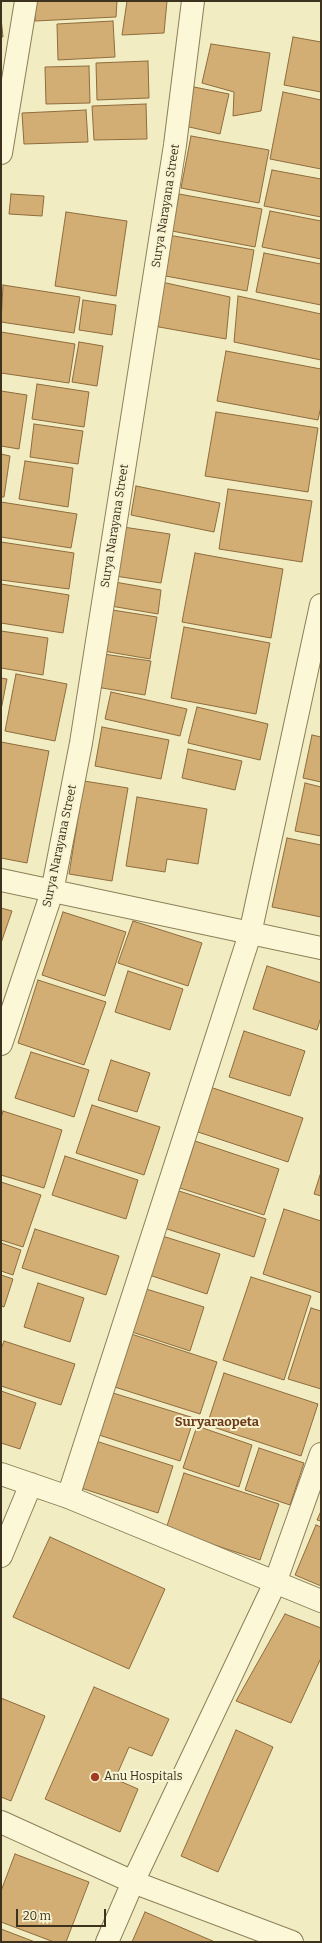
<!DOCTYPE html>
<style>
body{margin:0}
#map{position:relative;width:322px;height:1943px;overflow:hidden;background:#f1ecc2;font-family:Bitter,serif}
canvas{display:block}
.frame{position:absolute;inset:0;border:2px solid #3c321d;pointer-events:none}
.scale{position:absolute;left:16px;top:1909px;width:90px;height:18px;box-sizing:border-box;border:2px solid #3c321d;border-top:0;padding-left:5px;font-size:12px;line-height:14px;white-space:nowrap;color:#3c321d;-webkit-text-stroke:3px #f8f4d3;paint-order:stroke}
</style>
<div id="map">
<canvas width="322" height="1943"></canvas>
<div class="frame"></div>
<div class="scale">20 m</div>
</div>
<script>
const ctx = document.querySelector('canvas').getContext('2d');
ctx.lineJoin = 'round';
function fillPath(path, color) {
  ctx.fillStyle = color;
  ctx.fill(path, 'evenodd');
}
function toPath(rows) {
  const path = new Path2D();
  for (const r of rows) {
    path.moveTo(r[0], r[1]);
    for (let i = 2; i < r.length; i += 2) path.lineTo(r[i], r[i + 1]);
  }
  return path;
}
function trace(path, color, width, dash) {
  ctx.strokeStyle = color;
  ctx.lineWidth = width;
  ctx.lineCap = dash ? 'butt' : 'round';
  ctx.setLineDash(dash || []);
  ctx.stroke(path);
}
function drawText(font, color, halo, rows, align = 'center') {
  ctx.font = font + ' Bitter,serif';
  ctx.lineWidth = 4;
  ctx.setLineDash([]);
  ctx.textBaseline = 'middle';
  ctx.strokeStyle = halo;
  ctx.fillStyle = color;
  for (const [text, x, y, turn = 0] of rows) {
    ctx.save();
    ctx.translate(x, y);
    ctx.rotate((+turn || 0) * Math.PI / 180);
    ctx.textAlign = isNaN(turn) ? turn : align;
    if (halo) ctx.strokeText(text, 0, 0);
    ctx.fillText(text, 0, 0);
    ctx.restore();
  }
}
const building = toPath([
 [35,1,117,1,116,17,35,21,35,1],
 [127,1,167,1,164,33,122,35,127,1],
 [1,18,3,37,1,37,1,18],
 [113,21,115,57,58,60,57,24,113,21],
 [293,37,321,42,321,92,284,85,293,37],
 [211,44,270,53,261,111,233,116,234,92,202,83,211,44],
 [148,61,149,98,97,100,96,63,148,61],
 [89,66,90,103,46,104,45,67,89,66],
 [194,87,229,94,220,134,185,126,194,87],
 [283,92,321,100,321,169,270,159,283,92],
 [146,104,147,139,94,140,92,106,146,104],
 [86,110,88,142,24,144,22,113,86,110],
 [191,136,269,150,259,203,181,188,191,136],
 [272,170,321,179,321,217,264,206,272,170],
 [11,194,44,196,42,216,9,214,11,194],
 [179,194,262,209,255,247,172,231,179,194],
 [270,211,321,221,321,259,262,247,270,211],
 [66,212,127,221,116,296,55,286,66,212],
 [168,235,254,250,247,291,160,275,168,235],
 [264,253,321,264,321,305,256,292,264,253],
 [157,281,230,297,226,339,148,325,157,281],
 [3,285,80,297,74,333,1,322,3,285],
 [238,296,321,314,321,360,234,342,238,296],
 [83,300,116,305,112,335,79,330,83,300],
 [1,332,75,344,69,383,1,373,1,332],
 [79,342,103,346,97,386,72,382,79,342],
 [226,351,321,369,321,406,318,420,217,401,226,351],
 [37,384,89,392,84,427,32,419,37,384],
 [1,391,27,395,19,449,1,446,1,391],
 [216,412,318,428,308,492,205,476,216,412],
 [34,424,83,431,78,464,30,457,34,424],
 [1,454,10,456,4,497,1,497,1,454],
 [25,461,73,468,68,507,19,499,25,461],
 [136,486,220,503,214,532,131,515,136,486],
 [228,489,312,501,302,562,219,549,228,489],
 [1,502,77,514,71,548,1,537,1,502],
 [123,527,170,534,161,583,115,576,123,527],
 [1,542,74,553,69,589,1,580,1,542],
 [195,553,283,569,271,638,182,622,195,553],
 [103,580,161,590,158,614,99,604,103,580],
 [1,584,69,595,63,633,1,623,1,584],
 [93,607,157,617,150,659,86,648,93,607],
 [184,627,270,643,256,714,171,698,184,627],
 [1,631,48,638,43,675,1,668,1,631],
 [90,652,151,661,145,695,84,685,90,652],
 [16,674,67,684,55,741,5,731,16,674],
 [1,678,7,679,1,710,1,678],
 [111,692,187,709,180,736,105,719,111,692],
 [197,707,268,724,260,760,188,743,197,707],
 [102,727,169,740,161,779,95,766,102,727],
 [312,735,321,737,321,782,303,778,312,735],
 [1,742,49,751,27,863,1,858,1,742],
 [188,749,242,761,235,790,182,778,188,749],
 [84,781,128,788,112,881,69,874,84,781],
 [305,783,321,787,321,836,295,831,305,783],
 [137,797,207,809,198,864,167,859,165,872,126,866,137,797],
 [287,838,321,845,321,917,272,907,287,838],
 [1,908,12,911,1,943,1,908],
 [63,912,126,932,105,996,42,975,63,912],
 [133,921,202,943,188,986,118,963,133,921],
 [267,966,321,983,321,1017,317,1030,253,1009,267,966],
 [128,971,183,989,170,1030,115,1012,128,971],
 [38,980,106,1002,84,1065,18,1043,38,980],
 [244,1031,305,1051,290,1096,229,1077,244,1031],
 [31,1052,89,1070,74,1117,15,1098,31,1052],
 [111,1060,150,1073,137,1112,98,1100,111,1060],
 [207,1086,303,1118,288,1162,192,1130,207,1086],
 [92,1105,160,1127,144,1175,76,1153,92,1105],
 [3,1111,62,1130,44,1188,1,1175,1,1118,3,1111],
 [195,1141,279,1169,264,1215,180,1188,195,1141],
 [65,1156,138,1180,126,1219,52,1195,65,1156],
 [321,1172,321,1196,314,1194,321,1172],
 [1,1182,41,1195,23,1247,1,1240,1,1182],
 [176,1190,266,1219,254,1257,164,1228,176,1190],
 [284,1209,321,1221,321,1293,263,1274,284,1209],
 [35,1229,119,1256,106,1295,22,1268,35,1229],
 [159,1235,220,1254,207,1294,146,1274,159,1235],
 [1,1243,21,1250,13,1275,1,1271,1,1243],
 [1,1275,13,1279,4,1307,1,1306,1,1275],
 [251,1277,311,1296,284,1380,223,1360,251,1277],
 [38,1283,84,1298,70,1342,24,1327,38,1283],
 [143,1288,204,1307,190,1351,129,1331,143,1288],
 [311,1308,321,1311,321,1389,288,1379,311,1308],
 [119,1330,217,1362,200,1414,102,1383,119,1330],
 [4,1341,75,1364,61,1405,1,1386,1,1349,4,1341],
 [224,1373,318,1404,301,1456,207,1425,224,1373],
 [1,1391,36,1403,20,1449,1,1443,1,1391],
 [113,1393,194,1418,180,1461,99,1435,113,1393],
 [197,1426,252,1445,239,1487,183,1468,197,1426],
 [96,1441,173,1466,158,1513,81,1488,96,1441],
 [259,1448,304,1463,290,1505,245,1490,259,1448],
 [184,1473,279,1504,260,1560,166,1529,184,1473],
 [321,1511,321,1521,317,1520,321,1511],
 [316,1525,321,1527,321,1586,295,1575,316,1525],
 [50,1537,165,1589,129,1669,13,1617,50,1537],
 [285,1614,321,1628,321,1658,291,1723,236,1701,285,1614],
 [94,1687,169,1719,152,1756,129,1747,115,1779,138,1789,120,1832,45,1799,94,1687],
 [1,1698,45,1716,11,1801,1,1797,1,1698],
 [236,1730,273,1747,218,1872,181,1856,236,1730],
 [15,1854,89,1882,66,1942,54,1942,1,1922,1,1891,15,1854],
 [145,1912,215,1942,132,1942,145,1912],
 [1,1929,35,1942,1,1942,1,1929]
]);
const street = toPath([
 [1,153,26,1],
 [1,880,321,948],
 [1,1044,52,892,81,743,175,145,193,1],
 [1,1474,68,1497,321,1601],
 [68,1497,250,934,321,605],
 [1,1556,31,1484],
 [1,1822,133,1882,292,1942],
 [107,1942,133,1882,275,1583,321,1454]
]);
const markers = [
 [95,1777,5,"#a13a23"]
];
const streetNames = [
 ["Surya Narayana Street",166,206,-81],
 ["Surya Narayana Street",115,526,-81],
 ["Surya Narayana Street",60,846,-78]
];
const poiNames = [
 ["Anu Hospitals",104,1777]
];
const neighbourhoodNames = [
 ["Suryaraopeta",217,1422]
];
fillPath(building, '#d2ae75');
trace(building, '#8e6c3c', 1);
trace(street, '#8d7e58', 24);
trace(street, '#fbf7d7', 22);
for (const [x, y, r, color] of markers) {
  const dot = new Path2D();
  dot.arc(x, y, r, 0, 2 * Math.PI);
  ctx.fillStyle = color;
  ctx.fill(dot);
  trace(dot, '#f8f4d3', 1.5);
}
drawText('12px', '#3c321d', '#f8f4d3', streetNames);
drawText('12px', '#3c321d', '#f8f4d3', poiNames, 'left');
drawText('bold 13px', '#6c3a19', '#f8f4d3', neighbourhoodNames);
</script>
